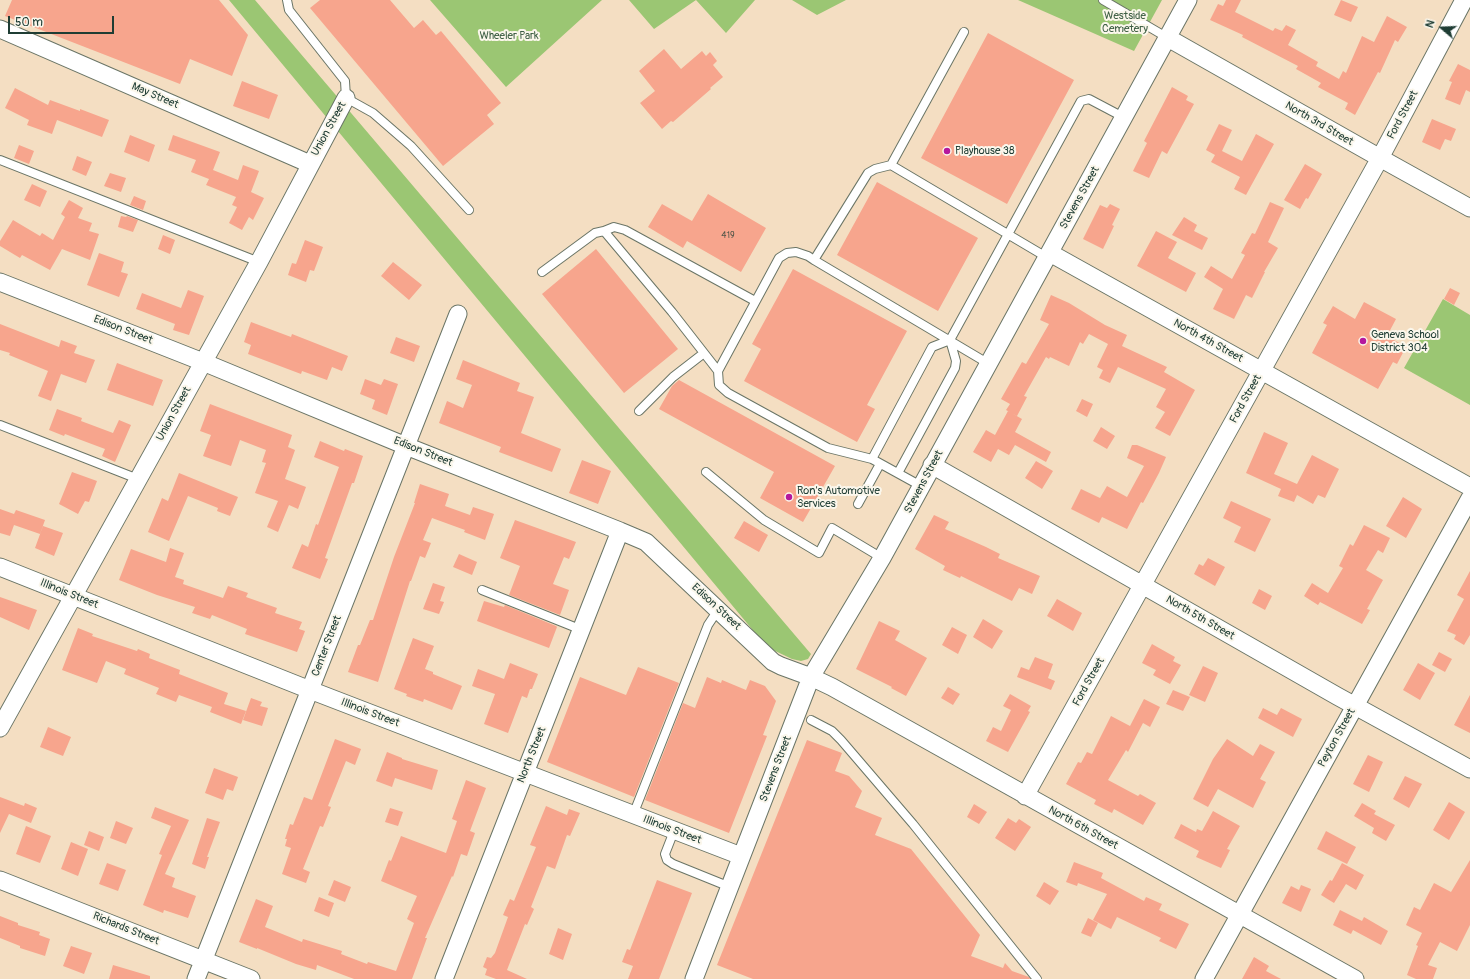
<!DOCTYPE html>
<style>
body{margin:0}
#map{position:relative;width:1470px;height:979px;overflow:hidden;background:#f4dec2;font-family:Pangolin,sans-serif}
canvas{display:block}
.north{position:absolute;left:1422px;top:8px;width:40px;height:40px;-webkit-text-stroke:3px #fbf7ec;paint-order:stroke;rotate:289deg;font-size:11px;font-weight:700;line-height:16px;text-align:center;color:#1f3d34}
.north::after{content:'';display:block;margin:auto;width:14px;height:18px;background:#1f3d34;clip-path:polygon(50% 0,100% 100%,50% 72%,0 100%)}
.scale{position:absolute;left:8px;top:16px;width:106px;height:18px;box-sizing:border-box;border:2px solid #1f3d34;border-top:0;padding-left:5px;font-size:12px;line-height:14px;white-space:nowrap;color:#1f3d34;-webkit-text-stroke:3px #fbf7ec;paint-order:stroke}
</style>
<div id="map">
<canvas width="1470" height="979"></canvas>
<div class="north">N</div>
<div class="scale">50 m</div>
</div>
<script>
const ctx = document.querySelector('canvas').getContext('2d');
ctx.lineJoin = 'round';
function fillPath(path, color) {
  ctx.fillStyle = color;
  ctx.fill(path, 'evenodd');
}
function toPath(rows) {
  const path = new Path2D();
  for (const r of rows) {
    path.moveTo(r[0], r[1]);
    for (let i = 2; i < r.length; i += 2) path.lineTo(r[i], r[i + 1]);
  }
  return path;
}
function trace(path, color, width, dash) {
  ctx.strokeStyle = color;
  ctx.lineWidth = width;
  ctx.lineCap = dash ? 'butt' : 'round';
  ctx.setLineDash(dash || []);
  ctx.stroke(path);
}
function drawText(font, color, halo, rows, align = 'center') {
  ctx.font = font + ' Pangolin,sans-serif';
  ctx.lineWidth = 4;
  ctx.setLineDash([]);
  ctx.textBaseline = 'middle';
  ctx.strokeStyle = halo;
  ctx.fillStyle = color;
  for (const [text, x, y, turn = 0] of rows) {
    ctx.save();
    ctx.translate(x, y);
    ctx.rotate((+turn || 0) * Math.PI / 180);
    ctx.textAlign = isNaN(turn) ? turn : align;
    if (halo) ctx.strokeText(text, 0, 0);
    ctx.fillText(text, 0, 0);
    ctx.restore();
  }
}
const green = toPath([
 [229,0,255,0,811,654,808,659,801,661,792,659,771,649,761,640],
 [430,0,602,0,506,87],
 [629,0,755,0,726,33,696,0,654,29],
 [792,0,846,0,817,15],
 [1018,0,1162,0,1134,51],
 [1443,299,1470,315,1470,405,1404,368]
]);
const building = toPath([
 [12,0,219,0,248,35,232,76,190,59,180,84,5,16],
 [320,0,390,0,414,28,423,20,436,35,441,31,501,103,487,115,494,124,443,166,310,8],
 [1226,0,1241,0,1235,12,1273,31,1275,28,1282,31,1286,25,1296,30,1288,45,1318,62,1316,66,1339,79,1343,71,1346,73,1362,36,1374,42,1387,16,1407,27,1398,42,1395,40,1380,73,1378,72,1355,115,1345,109,1348,103,1318,87,1321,83,1296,69,1298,66,1242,37,1243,35,1210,20,1218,4,1223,6],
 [1341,0,1358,7,1351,22,1334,15],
 [988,33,1074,80,1007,204,921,158],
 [664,49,681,69,702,51,706,56,710,52,717,61,713,65,723,77,710,88,711,89,673,122,671,121,662,129,640,103,655,91,639,71],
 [1458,64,1470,70,1470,92,1466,90,1460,105,1445,99,1452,82,1449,81],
 [242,81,278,95,269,119,233,106],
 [1172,87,1188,96,1186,100,1194,104,1167,154,1162,151,1149,178,1133,171,1147,143,1144,141],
 [15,88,48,105,50,100,80,111,80,109,109,120,102,137,57,120,52,134,27,125,29,120,5,108],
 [1432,119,1456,129,1451,141,1445,139,1440,150,1422,142],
 [1219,124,1232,130,1222,151,1242,161,1256,134,1274,144,1246,195,1234,189,1240,177,1211,162,1215,155,1206,150],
 [130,135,155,145,149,162,124,152],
 [173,135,220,152,213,170,238,180,243,165,259,171,251,192,264,198,253,220,249,217,242,230,229,223,237,207,232,205,236,197,206,185,209,179,191,172,196,160,168,150],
 [19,145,34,151,29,164,14,158],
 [77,156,92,162,86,176,72,170],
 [1305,164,1322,174,1308,199,1306,198,1300,209,1284,200],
 [110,173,126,178,121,192,104,186],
 [877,182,978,238,938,311,837,255],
 [32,184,47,191,40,207,24,200],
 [708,194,766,228,741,272,687,241,683,248,648,227,662,204,692,221],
 [134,196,146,201,143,210,130,205],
 [69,200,83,208,78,218,92,223,89,231,99,234,90,260,62,249,50,270,22,255,20,258,0,246,0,241,13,220,40,236,42,233,53,240,65,217,61,214],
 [1270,202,1284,208,1268,242,1278,248,1264,272,1265,272,1252,298,1246,295,1234,319,1213,309,1223,289,1204,277,1211,266,1232,279,1245,255,1241,253,1252,233,1255,234],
 [1110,204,1120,209,1112,225,1114,226,1103,249,1083,239,1100,205,1107,208],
 [121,216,126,217,127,216,138,220,133,232,118,227],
 [1184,217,1197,225,1194,231,1208,238,1202,250,1172,235],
 [1156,231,1177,242,1168,258,1196,273,1186,292,1137,266],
 [163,235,175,240,170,254,158,249],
 [305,240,323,247,314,271,310,270,306,282,288,275,292,263,296,264],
 [596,249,678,349,624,393,542,294],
 [99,253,124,262,121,272,128,274,119,297,87,285],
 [393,262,422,285,409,300,381,276],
 [793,269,907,331,867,405,875,409,857,442,744,381,761,349,752,344],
 [1450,288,1460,293,1454,305,1444,299],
 [188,290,204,296,189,335,173,330,175,324,136,309,142,293,181,308],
 [1051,295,1069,303,1105,325,1127,335,1122,346,1167,367,1164,372,1195,390,1170,436,1155,428,1165,412,1156,407,1166,389,1118,367,1110,383,1099,378,1103,370,1097,367,1108,344,1089,334,1083,344,1080,342,1069,366,1050,357,1049,359,1046,357,1024,396,1027,397,1017,416,1006,410,1010,404,1001,399,1022,362,1026,364,1049,324,1040,320],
 [1364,302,1396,319,1387,336,1406,347,1397,364,1393,362,1378,389,1312,353,1327,325,1323,323,1333,306,1355,319],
 [251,322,291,337,292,334,348,356,342,371,332,367,327,380,302,371,301,374,248,354,251,345,244,342],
 [0,324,59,347,61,340,77,346,74,353,95,360,86,383,61,374,51,401,38,396,48,371,9,355,10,353,0,350],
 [396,337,420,346,414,362,390,353],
 [463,360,520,383,517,391,534,397,521,433,561,449,552,472,499,452,501,447,439,423,447,401,463,408,472,385,456,379],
 [117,363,163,380,153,406,107,390],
 [365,379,381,385,384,379,398,384,387,415,372,409,375,400,360,394],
 [679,380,835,466,803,522,760,498,774,472,659,409,672,386],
 [1082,399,1093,404,1087,417,1076,411],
 [210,404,292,435,288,447,295,450,285,479,306,487,298,509,289,505,278,532,267,527,278,501,255,493,266,463,262,462,266,450,240,440,231,466,203,456,211,435,200,431],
 [57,409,82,418,81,421,113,433,119,420,131,425,115,462,102,456,105,449,65,434,64,436,49,430],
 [1008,411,1022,419,1015,432,1051,452,1046,462,1015,445,1009,455,998,449,991,462,973,452,986,430,995,435],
 [1101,427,1115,436,1107,449,1093,441],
 [1264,432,1288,443,1274,474,1297,484,1312,455,1339,469,1325,498,1318,495,1313,504,1297,495,1294,502,1278,496,1281,489,1246,473],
 [320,441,344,451,345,449,363,456,354,483,352,483,325,558,328,559,320,579,292,568,302,544,308,547,316,524,318,525,339,467,314,457],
 [1132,445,1137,445,1166,457,1159,473,1143,503,1141,502,1127,529,1102,517,1099,523,1071,509,1081,489,1100,498,1107,486,1127,497,1144,466,1127,458],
 [582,460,611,471,598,504,569,493],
 [1036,461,1053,471,1042,489,1025,478],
 [72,472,97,481,89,502,85,501,78,514,59,504],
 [179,473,238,497,230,516,217,511,218,508,188,496,169,541,148,532,162,498,168,501],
 [420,484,449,494,445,506,470,515,473,507,494,514,485,540,464,532,465,530,432,518,423,540,431,543,425,558,420,556,411,581,410,581,378,682,348,672,358,645,360,645,370,620,373,620,394,557,415,503,414,503],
 [1403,497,1422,509,1406,538,1386,526],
 [1231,501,1271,519,1255,552,1234,542,1241,527,1223,518],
 [0,509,14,514,16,510,45,520,40,534,14,525,10,536,0,533],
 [934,515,949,522,945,529,986,547,1000,554,998,558,1040,576,1032,594,1019,588,1012,601,961,576,960,578,943,570,945,566,915,549],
 [515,520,576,542,569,559,564,557,553,584,569,590,560,615,509,595,520,566,500,558],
 [744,521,768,535,759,552,734,538],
 [1364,525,1390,538,1383,553,1378,550,1366,570,1383,580,1367,609,1370,610,1362,624,1320,602,1318,605,1304,596,1312,583,1328,593,1343,568,1339,566,1350,544,1353,546],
 [43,526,63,533,54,556,35,548],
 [170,548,184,553,175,577,184,580,183,584,223,598,228,586,248,593,246,597,277,608,275,613,302,622,299,629,305,631,297,652,245,634,247,629,212,615,210,619,192,613,195,607,157,595,119,580,131,549,166,562],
 [459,554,477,562,472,575,453,567],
 [1208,558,1225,567,1215,586,1194,574,1199,564,1203,566],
 [1470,571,1470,635,1464,645,1454,639,1456,635,1447,631,1464,599,1457,595],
 [433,583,445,587,440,601,444,602,439,614,423,609],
 [1259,589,1272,596,1265,610,1252,603],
 [0,597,37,610,29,630,0,617],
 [1057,599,1082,613,1073,631,1047,616],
 [484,601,504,607,505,605,556,626,557,627,549,648,477,621],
 [983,619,1003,631,992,649,973,637],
 [879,621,900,631,895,640,927,658,906,696,891,688,892,687,856,669],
 [952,627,967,635,958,654,942,645],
 [78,628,93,634,92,636,137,651,138,649,150,654,149,658,180,670,179,674,228,693,224,704,246,711,241,724,210,712,212,707,179,695,176,702,156,694,159,688,124,674,126,669,106,661,97,683,62,670],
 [413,638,434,646,425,669,433,672,433,674,462,686,452,710,424,699,423,702,406,696,407,694,394,689],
 [1152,644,1175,657,1173,661,1181,665,1170,684,1153,675,1156,670,1142,663],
 [1439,652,1452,659,1445,672,1432,665],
 [1035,657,1053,664,1048,678,1055,681,1051,690,1017,677,1021,667,1029,670],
 [510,663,538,674,532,689,530,689,527,698,522,696,508,733,484,724,495,694,472,686,478,669,504,679],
 [1418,663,1435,673,1420,700,1403,690],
 [1203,666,1218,673,1205,702,1189,695],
 [638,667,679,683,634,797,547,762,580,677,626,695],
 [707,677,721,683,722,680,746,690,750,680,765,686,776,701,763,735,767,736,729,833,645,800,683,703,695,708],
 [948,687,960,694,953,705,941,698],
 [1173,690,1190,697,1183,711,1166,704],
 [1010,694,1031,706,1028,711,1030,712,1008,752,986,741,993,727,1001,731,1011,710,1003,706],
 [1470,695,1470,733,1454,725],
 [251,698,262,702,260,706,268,708,262,726,243,720],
 [1144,699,1160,707,1150,727,1143,723,1128,752,1126,750,1108,780,1138,796,1140,794,1156,803,1143,825,1114,809,1112,813,1094,804,1096,800,1066,784,1078,762,1081,763,1087,752,1092,754,1111,716,1130,726],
 [1263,708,1277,715,1281,708,1302,719,1293,737,1258,718],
 [48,727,71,737,63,756,40,747],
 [335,739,361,749,355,765,346,761,328,806,331,807,323,827,320,826,303,869,310,872,306,883,282,874,291,848,285,846,287,839,285,839,290,824,293,825,304,797,312,800],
 [1227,739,1253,756,1260,744,1275,752,1260,779,1266,782,1253,808,1218,789,1208,807,1193,799,1213,759],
 [807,740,842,753,835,771,849,776,862,791,855,807,882,818,875,835,911,849,980,935,971,956,1003,968,1005,963,1012,971,1029,977,1030,979,753,979,717,965],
 [387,752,402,758,402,759,438,770,432,790,395,778,392,787,376,781],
 [1368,755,1383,762,1369,792,1353,784],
 [214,768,238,777,233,791,227,789,223,800,205,793],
 [1405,776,1422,784,1409,808,1393,799],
 [466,780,486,788,470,831,475,833,467,856,461,854,453,877,452,876,425,938,427,938,412,979,354,979,317,965,316,970,296,964,257,948,257,949,239,942,256,899,273,906,265,927,302,942,303,939,342,951,341,954,367,964,368,962,396,971,414,923,407,919,417,896,381,881,389,860,391,861,401,836,446,853,457,821,452,819],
 [0,797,24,806,25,803,37,808,31,823,9,814,0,833],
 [1449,802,1465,812,1449,840,1433,830],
 [1362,803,1376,811,1374,814,1395,825,1386,841,1372,833,1374,828,1354,816],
 [974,804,987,812,979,824,967,817],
 [546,806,567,815,569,809,580,813,570,836,567,835,555,869,547,866,531,907,534,909,527,925,525,924,507,970,527,979,496,979,485,975,487,969,483,967,487,957,491,958,495,953,508,917,503,915,510,899,514,901,536,847,530,845],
 [155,807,189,820,165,874,175,878,172,887,196,896,188,918,164,910,163,913,143,905,162,855,159,854,171,826,151,818],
 [390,808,403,812,398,826,385,822],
 [1213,811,1240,826,1227,849,1230,850,1221,868,1196,857,1199,851,1174,838,1181,824,1196,832,1197,829,1202,831],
 [207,818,220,822,207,857,209,857,205,869,192,864],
 [1008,818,1016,823,1019,819,1031,827,1015,851,995,838],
 [116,821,133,828,126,844,110,838],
 [26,826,51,836,40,863,16,854],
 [89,831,104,837,99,851,84,845],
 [1326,831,1356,847,1347,864,1317,849],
 [71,842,88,849,78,876,61,869],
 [1470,860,1470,925,1457,951,1440,942,1428,965,1437,968,1433,979,1416,979,1407,975,1418,946,1416,945,1422,933,1406,925,1414,907,1420,910,1434,883,1451,892],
 [1074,862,1103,873,1101,878,1144,901,1146,897,1162,904,1159,910,1189,924,1176,949,1159,941,1161,938,1117,917,1111,929,1093,920,1107,894,1078,883,1077,886,1066,882],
 [107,863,126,870,118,891,99,884],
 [1342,863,1364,875,1356,890,1346,884,1334,903,1321,895,1330,880,1332,881],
 [334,880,351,887,345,902,328,895],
 [657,880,692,893,659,979,628,979,633,966,622,962,627,949,630,950],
 [1044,882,1059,891,1050,905,1036,896],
 [1301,885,1311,889,1301,912,1282,903,1291,886,1299,890],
 [319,897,334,903,329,917,314,911],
 [1340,910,1362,921,1364,917,1388,931,1381,945,1353,930,1351,934,1333,925],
 [0,916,18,923,18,925,40,932,39,935,50,939,45,956,20,948,20,946,0,938],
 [1088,918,1098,923,1091,937,1081,933],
 [558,928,572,934,563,960,549,954],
 [71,946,92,953,84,974,63,966],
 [1254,957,1269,966,1266,971,1281,979,1242,979],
 [113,965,150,976,150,979,109,979]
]);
const lane = toPath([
 [287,0,289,10,345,81,346,98,373,113,411,146,469,210],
 [1103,0,1168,38],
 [964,32,891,165,1048,258],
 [0,160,259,262],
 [891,165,875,169,868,173,814,260,989,364],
 [814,260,808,256,796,252,787,253,779,258,718,371,719,385,728,393,828,448,872,459,921,486],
 [542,272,595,233,604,231],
 [718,371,672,312,604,231,614,227,625,230,755,301],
 [639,411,673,377,704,353],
 [0,425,138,479],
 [872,459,932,347,950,340,1081,101,1089,99,1125,118],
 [706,472,764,520,819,553,832,528,882,558],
 [898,473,955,368,956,361,950,340],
 [858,504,880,464],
 [482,590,582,630],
 [811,720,832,731,841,740,913,824,1037,979],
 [633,815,708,625,718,610],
 [674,831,665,854,667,860,673,864,730,887]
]);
const street = toPath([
 [0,29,310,164],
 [1168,38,1380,158,1470,208],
 [1050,253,1470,487],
 [0,282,203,362,406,446,620,531,646,542,773,662,781,666,811,677,832,687,1355,979],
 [932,465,1337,696,1470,769],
 [0,567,310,690,741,856],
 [0,728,259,262,346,98],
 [1025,796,1380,158,1464,0],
 [0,880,251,979],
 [196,979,458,314],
 [444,979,620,531],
 [694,979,811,677,882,558,1188,0],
 [1204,979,1470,498]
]);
const markers = [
 [947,151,4,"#b5179e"],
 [1363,341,4,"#b5179e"],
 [789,497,4,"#b5179e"]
];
const numberNames = [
 ["419",728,236]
];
const parkNames = [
 ["Westside",1125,16],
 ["Cemetery",1125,29],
 ["Wheeler Park",509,36]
];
const streetNames = [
 ["May Street",155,96,23],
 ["Ford Street",1403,115,-62],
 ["North 3rd Street",1319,124,30],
 ["Union Street",329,129,-61],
 ["Stevens Street",1080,198,-61],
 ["Edison Street",123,330,21],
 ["North 4th Street",1208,341,29],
 ["Ford Street",1246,399,-61],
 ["Union Street",174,414,-61],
 ["Edison Street",423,452,22],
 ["Stevens Street",924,482,-62],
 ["Illinois Street",69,594,22],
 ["Edison Street",716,607,43],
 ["North 5th Street",1200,618,30],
 ["Center Street",327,646,-69],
 ["Ford Street",1089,682,-61],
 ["Illinois Street",370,713,21],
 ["Peyton Street",1337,738,-61],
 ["North Street",532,755,-68],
 ["Stevens Street",776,769,-69],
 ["North 6th Street",1083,828,29],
 ["Illinois Street",672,830,21],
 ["Richards Street",126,929,22]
];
const poiNames = [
 ["Playhouse 38",955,151],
 ["Geneva School",1371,335],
 ["District 304",1371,348],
 ["Ron's Automotive",797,491],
 ["Services",797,504]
];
fillPath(green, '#9bc673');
fillPath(building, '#f7a58d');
trace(lane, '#6a7566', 10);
trace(street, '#6a7566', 19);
trace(lane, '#fff', 8);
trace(street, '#fff', 17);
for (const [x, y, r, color] of markers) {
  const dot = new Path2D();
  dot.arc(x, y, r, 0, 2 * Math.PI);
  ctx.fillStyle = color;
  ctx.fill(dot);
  trace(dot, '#fbf7ec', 1.5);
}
drawText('9px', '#55574a', null, numberNames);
drawText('11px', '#3e5f44', '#fbf7ec', parkNames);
drawText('11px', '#1f3d34', '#fbf7ec', streetNames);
drawText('11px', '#1f3d34', '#fbf7ec', poiNames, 'left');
</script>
